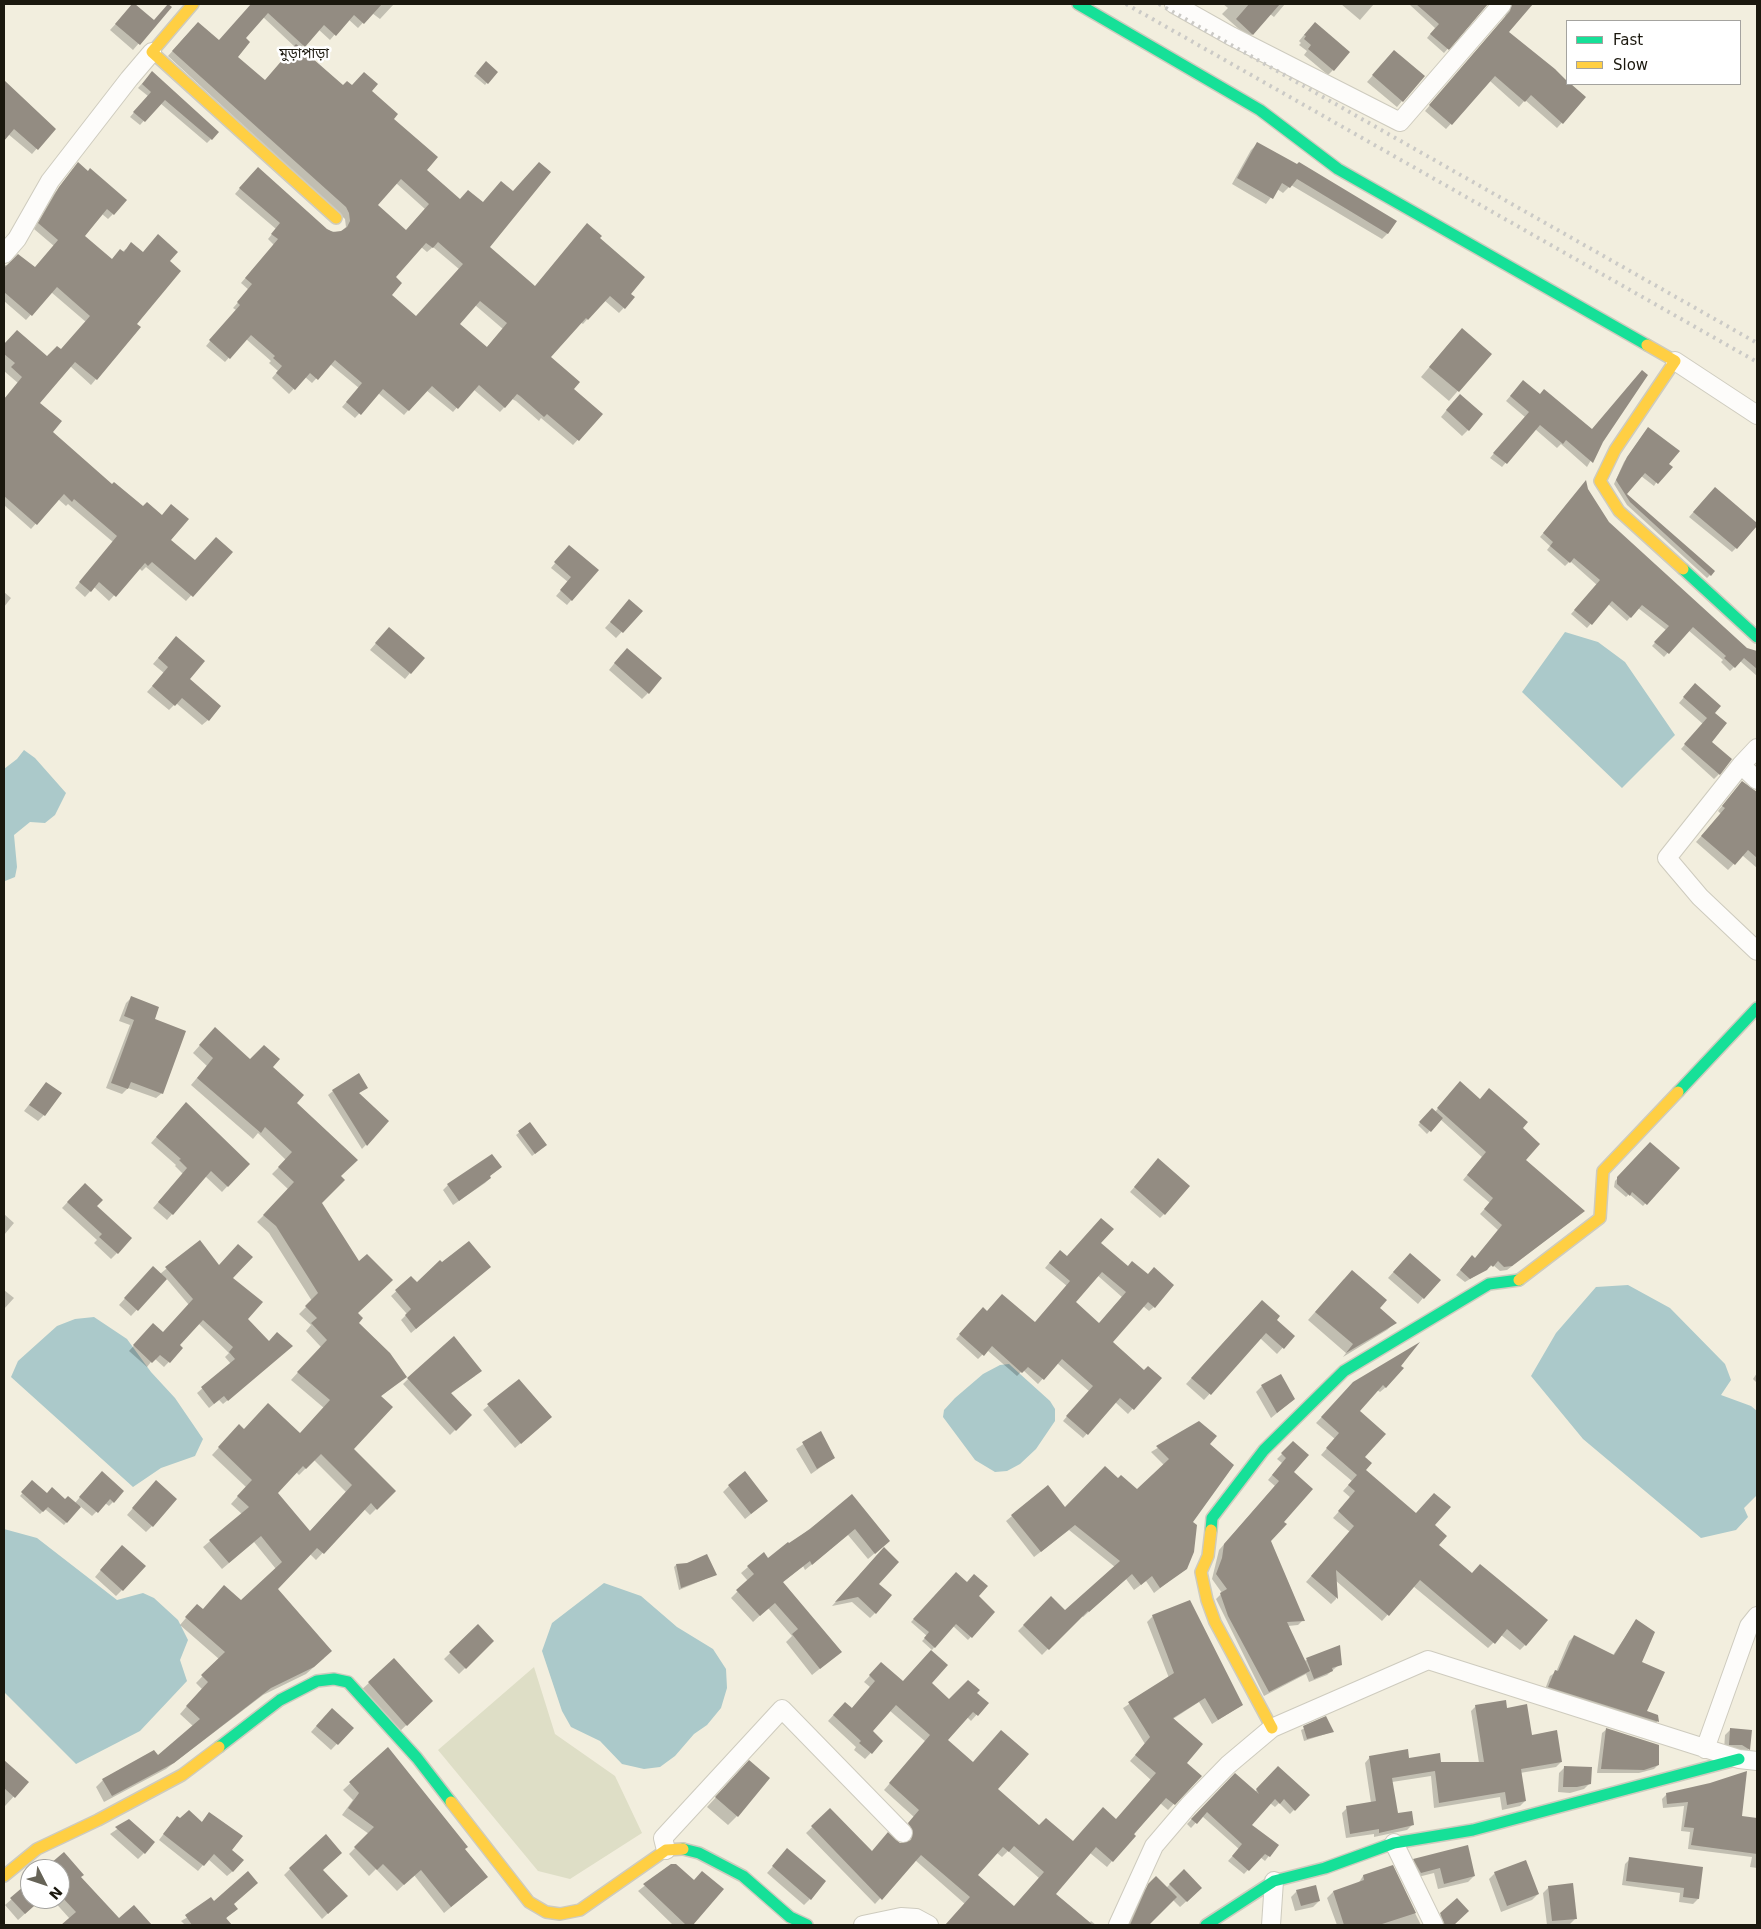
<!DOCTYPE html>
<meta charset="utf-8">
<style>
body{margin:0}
#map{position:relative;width:1761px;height:1929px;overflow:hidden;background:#f2eede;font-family:"DejaVu Sans",sans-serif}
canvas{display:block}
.frame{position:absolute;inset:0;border:5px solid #1b180e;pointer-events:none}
.legend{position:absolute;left:1566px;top:20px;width:175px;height:65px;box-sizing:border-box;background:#fff;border:1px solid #a4a39f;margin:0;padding:6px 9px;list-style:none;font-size:15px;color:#1b180e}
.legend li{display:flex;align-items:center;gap:10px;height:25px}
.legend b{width:25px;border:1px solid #a4a39f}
.north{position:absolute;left:20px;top:1859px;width:50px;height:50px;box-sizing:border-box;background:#fff;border:1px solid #a4a39f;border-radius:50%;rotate:131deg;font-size:14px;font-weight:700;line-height:20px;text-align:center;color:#1b180e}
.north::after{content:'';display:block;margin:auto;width:18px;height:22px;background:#666357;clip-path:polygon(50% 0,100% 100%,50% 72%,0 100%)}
</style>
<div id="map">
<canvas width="1761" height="1929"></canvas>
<div class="frame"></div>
<ul class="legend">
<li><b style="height:6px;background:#16e098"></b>Fast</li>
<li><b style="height:6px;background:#ffcf43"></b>Slow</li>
</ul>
<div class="north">N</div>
</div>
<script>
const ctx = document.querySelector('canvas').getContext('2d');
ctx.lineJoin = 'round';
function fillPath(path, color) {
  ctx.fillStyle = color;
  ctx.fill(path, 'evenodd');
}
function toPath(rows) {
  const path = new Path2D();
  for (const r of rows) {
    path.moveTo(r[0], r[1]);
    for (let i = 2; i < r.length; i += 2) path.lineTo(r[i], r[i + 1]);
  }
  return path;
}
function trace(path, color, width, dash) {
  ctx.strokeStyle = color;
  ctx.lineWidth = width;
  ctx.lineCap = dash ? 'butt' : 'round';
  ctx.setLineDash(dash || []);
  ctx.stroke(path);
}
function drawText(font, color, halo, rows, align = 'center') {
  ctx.font = font + ' "DejaVu Sans","Noto Sans Bengali",sans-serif';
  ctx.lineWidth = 5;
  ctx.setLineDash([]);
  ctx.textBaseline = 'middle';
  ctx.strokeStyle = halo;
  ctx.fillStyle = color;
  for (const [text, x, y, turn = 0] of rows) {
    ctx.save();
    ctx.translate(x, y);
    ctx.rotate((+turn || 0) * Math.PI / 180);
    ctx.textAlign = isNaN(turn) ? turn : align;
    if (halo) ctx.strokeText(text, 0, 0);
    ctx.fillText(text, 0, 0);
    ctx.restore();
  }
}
const green = toPath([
 [534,1667,555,1734,615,1776,642,1833,570,1879,538,1871,438,1750]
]);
const water = toPath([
 [1565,632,1598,642,1625,662,1675,735,1622,788,1522,692],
 [24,750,35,758,66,793,55,815,45,823,30,822,14,835,17,867,15,877,5,881,4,769,17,759],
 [1628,1285,1670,1308,1725,1364,1731,1380,1721,1395,1751,1406,1757,1411,1757,1495,1744,1508,1748,1517,1736,1530,1701,1538,1583,1439,1531,1376,1556,1333,1596,1287],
 [94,1317,127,1339,151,1372,175,1398,203,1439,195,1456,161,1468,133,1487,11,1377,18,1361,57,1326,75,1319],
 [1009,1364,1050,1401,1055,1409,1055,1421,1036,1449,1020,1464,1007,1471,995,1472,975,1460,943,1417,944,1410,955,1398,983,1374,1000,1365],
 [4,1529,37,1538,117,1600,143,1593,154,1598,178,1620,188,1640,180,1660,187,1681,140,1731,76,1764,4,1692],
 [604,1583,641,1596,677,1627,713,1649,726,1669,727,1688,721,1708,707,1725,694,1734,675,1756,660,1767,644,1769,622,1764,600,1741,571,1727,562,1711,542,1651,552,1623]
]);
const shadow = toPath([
 [134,4,154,21,170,7,133,50,110,30],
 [252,4,394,4,380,19,372,13,358,28,348,19,330,40,318,29,300,49,343,86,370,91,392,119,425,170,488,247,534,287,598,238,629,294,633,298,619,313,604,300,583,324,580,322,549,357,572,389,601,414,573,445,541,418,539,421,516,401,512,399,500,412,473,389,453,412,426,390,404,415,378,393,355,418,342,407,359,388,330,364,312,383,305,377,289,394,272,378,278,371,269,363,271,361,246,339,225,362,206,346,236,310,233,308,249,290,241,283,274,245,268,239,276,229,235,194,253,173,326,230,340,233,346,227,345,219,168,56,193,28,219,42],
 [263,17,295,47,264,82,236,57,244,38],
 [396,183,425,209,406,231,376,206],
 [421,247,427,252,433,247,459,269,416,318,390,295,394,277],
 [475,305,503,329,486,348,458,324],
 [1223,4,1285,4,1274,17,1270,14,1249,38,1222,14,1228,8],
 [1341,4,1374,4,1360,20],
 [1411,4,1487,4,1444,53,1427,38,1435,28,1410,5],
 [1512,4,1523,13,1507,32,1584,98,1557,128,1525,100,1519,107,1490,81,1446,129,1425,111,1505,17,1507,8],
 [1309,29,1333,70,1328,75,1304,55,1307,51,1299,45,1301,43,1299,41],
 [1389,57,1402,101,1397,107,1367,82],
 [486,63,496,72,485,85,474,76],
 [148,77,211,139,207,143,160,103,140,125,130,117,148,96,138,88],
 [4,82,54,129,32,154,8,134,4,138],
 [1257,144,1388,233,1382,239,1291,185,1283,193,1277,189,1266,204,1232,184,1251,150],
 [73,169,113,214,108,219,102,214,83,236,112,260,126,249,168,262,135,324,139,327,96,379,91,385,70,366,39,403,51,433,195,562,231,552,186,601,146,567,142,571,139,568,109,601,94,587,85,597,75,588,113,542,68,504,66,506,58,499,31,529,4,505,4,400,18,383,4,371,4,345,12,336,47,358,61,350,86,322,51,292,26,320,4,301,4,265,34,269,54,246,34,229,54,194],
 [1453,339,1490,354,1449,401,1421,377],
 [1519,386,1602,441,1587,467,1561,444,1557,448,1535,429,1502,467,1490,458,1525,417,1506,401],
 [1454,401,1468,430,1462,436,1441,417],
 [1645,432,1668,464,1654,486,1641,476,1626,494,1710,575,1707,578,1627,505,1614,484,1624,462],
 [1582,486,1608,522,1747,649,1757,652,1757,676,1740,661,1730,671,1721,662,1723,660,1688,630,1664,657,1652,646,1666,630,1638,608,1627,621,1608,604,1587,628,1571,614,1597,585,1570,561,1565,566,1547,550,1550,546,1540,537],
 [1711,492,1736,548,1732,552,1689,517],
 [565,551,597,570,567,605,556,596,568,582,551,568],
 [4,592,11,598,4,607],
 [624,607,641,611,616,638,605,628],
 [383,635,410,673,405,679,370,650],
 [171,643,208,720,202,725,176,703,169,710,147,692,164,673,153,664],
 [621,655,648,693,642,699,609,670],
 [1690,690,1714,713,1710,742,1719,774,1714,779,1681,749,1703,724,1679,703],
 [1742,782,1757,794,1757,868,1742,855,1728,870,1696,842,1721,814,1718,811],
 [131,998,153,1020,162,1093,156,1098,128,1088,122,1094,106,1088,130,1025,119,1021,126,1003],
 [209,1035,250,1061,271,1067,340,1176,320,1202,357,1313,357,1323,405,1377,380,1397,352,1449,394,1491,370,1515,364,1509,316,1560,310,1554,276,1589,324,1658,306,1674,263,1695,166,1769,104,1802,96,1787,103,1780,154,1751,157,1757,193,1726,180,1714,202,1689,196,1683,219,1659,180,1625,191,1612,241,1602,276,1569,254,1542,222,1569,203,1547,242,1514,231,1504,246,1487,212,1455,239,1426,244,1430,300,1434,324,1408,291,1380,321,1347,306,1331,311,1325,299,1314,312,1301,269,1233,257,1222,289,1190,272,1174,286,1160,258,1133,253,1139,191,1085,207,1066,193,1053],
 [314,1460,346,1492,309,1532,277,1493,296,1472,299,1475],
 [46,1083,44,1115,38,1121,24,1111],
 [367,1087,358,1094,388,1121,362,1149,328,1095,333,1091],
 [1456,1087,1480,1100,1521,1128,1524,1160,1579,1215,1507,1270,1500,1271,1493,1265,1465,1282,1456,1275,1468,1261,1475,1259,1498,1230,1480,1214,1490,1203,1463,1180,1482,1157,1440,1119,1427,1134,1418,1125,1432,1110,1435,1112],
 [181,1109,248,1164,222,1192,205,1176,167,1220,153,1208,183,1174,175,1166,176,1165,151,1143],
 [530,1124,543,1147,532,1156,516,1135],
 [1650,1144,1679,1168,1643,1206,1629,1194,1626,1197,1614,1187,1615,1181],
 [1154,1165,1164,1214,1160,1218,1130,1192],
 [489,1176,490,1178,485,1183,453,1205,443,1190,448,1185],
 [79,1190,95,1206,117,1253,111,1259,94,1243,97,1240,62,1208],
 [4,1214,14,1223,4,1235],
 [199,1242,219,1267,231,1278,246,1319,269,1343,286,1351,223,1404,219,1400,209,1408,197,1393,231,1364,225,1357,229,1353,198,1323,178,1345,182,1348,164,1367,154,1358,147,1367,129,1351,153,1325,163,1334,189,1305,166,1278,131,1316,119,1305,147,1274,160,1274],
 [1100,1243,1154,1307,1149,1311,1143,1306,1111,1343,1144,1371,1160,1378,1128,1414,1115,1402,1083,1438,1063,1421,1089,1391,1057,1363,1038,1384,1023,1370,1017,1376,987,1350,978,1359,956,1339,979,1313,987,1312,1035,1324,1067,1286,1045,1268,1055,1256,1067,1258],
 [1097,1275,1122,1297,1099,1324,1074,1302],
 [1404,1260,1423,1298,1418,1304,1388,1278],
 [484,1271,411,1333,401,1320,407,1314,391,1296,411,1278,417,1284],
 [1344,1279,1395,1323,1387,1330,1343,1357,1346,1353,1308,1320],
 [4,1290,14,1298,4,1309],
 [1256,1307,1293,1336,1277,1354,1260,1338,1204,1400,1186,1384],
 [1414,1347,1386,1387,1380,1392,1377,1390,1358,1411,1364,1470,1416,1515,1433,1525,1437,1545,1525,1645,1520,1650,1501,1635,1488,1648,1413,1586,1382,1621,1335,1580,1336,1599,1331,1604,1306,1582,1350,1532,1333,1518,1351,1498,1343,1491,1352,1481,1321,1455,1335,1439,1316,1423,1354,1383],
 [1757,1373,1757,1383,1753,1379],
 [475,1376,450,1394,470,1415,450,1435,403,1384,408,1379],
 [519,1381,545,1422,515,1448,483,1410],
 [1262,1386,1294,1399,1271,1418,1256,1392],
 [1199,1423,1208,1445,1192,1522,1186,1568,1154,1593,1146,1581,1134,1590,1126,1579,1083,1617,1081,1615,1042,1655,1018,1631,1051,1598,1065,1612,1115,1567,1069,1530,1034,1557,1006,1521,1047,1487,1065,1509,1118,1480,1137,1491,1164,1465,1151,1452],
 [820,1433,834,1458,811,1474,796,1449],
 [1293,1443,1292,1472,1282,1522,1270,1541,1303,1620,1298,1625,1288,1626,1304,1661,1339,1647,1340,1664,1327,1675,1309,1682,1306,1674,1264,1696,1216,1599,1222,1593,1212,1579,1219,1550,1275,1486,1268,1480,1282,1463,1277,1459],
 [97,1477,113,1502,109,1506,105,1503,92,1516,80,1506,64,1525,45,1509,40,1514,20,1496,32,1482,47,1494,75,1503],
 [729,1486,767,1501,745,1519,723,1492],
 [150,1488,152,1526,146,1532,127,1515],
 [852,1496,882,1547,868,1559,848,1535,805,1570,803,1566,782,1583,833,1658,812,1675,786,1642,792,1636,768,1608,753,1622,731,1598,748,1581,741,1573,748,1567,768,1559,789,1545],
 [116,1552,122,1590,116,1596,95,1577],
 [878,1554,875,1613,870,1618,852,1602,832,1606],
 [687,1564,715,1575,679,1590,674,1567,676,1565],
 [957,1574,993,1612,968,1640,953,1626,932,1650,922,1641,927,1636,911,1622],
 [1153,1616,1242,1705,1212,1724,1199,1702,1173,1719,1185,1763,1200,1776,1168,1810,1160,1803,1107,1867,1090,1853,1054,1894,1089,1924,1091,1921,1096,1925,946,1925,965,1904,915,1860,875,1904,806,1833,830,1810,871,1852,908,1842,908,1836,903,1830,914,1817,884,1790,926,1742,889,1710,871,1732,882,1741,865,1759,854,1750,856,1747,828,1721,839,1709,851,1709,870,1687,864,1682,875,1670,903,1683,931,1683,949,1701,975,1693,987,1703,971,1721,967,1717,947,1740,996,1789,1039,1826,1072,1843,1116,1820,1151,1780,1130,1761,1145,1744,1123,1708,1169,1678,1147,1622],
 [1008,1851,1039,1878,1013,1908,976,1875,997,1853,1002,1857],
 [1636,1621,1645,1712,1657,1716,1657,1722,1652,1727,1544,1692,1550,1676,1556,1672,1569,1641,1574,1636,1613,1655],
 [478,1626,493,1641,459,1674,444,1659],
 [394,1660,422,1710,397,1734,359,1692],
 [1476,1706,1506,1709,1531,1736,1561,1762,1556,1767,1520,1773,1525,1801,1520,1806,1502,1810,1500,1797,1434,1808,1431,1776,1392,1782,1397,1814,1412,1825,1407,1830,1374,1837,1374,1834,1346,1838,1342,1813,1347,1808,1371,1803,1365,1763,1370,1757,1440,1764,1479,1763,1471,1711],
 [326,1715,352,1728,331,1750,311,1732],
 [1326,1718,1332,1732,1304,1741,1301,1730],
 [1607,1729,1658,1765,1654,1769,1639,1773,1597,1773,1602,1733],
 [1731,1729,1749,1749,1743,1755,1724,1750,1725,1735],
 [387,1749,463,1849,479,1884,444,1913,414,1875,397,1891,376,1869,369,1876,349,1854,369,1834,342,1815,353,1800,343,1790],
 [4,1762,27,1782,5,1806,4,1805],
 [1278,1767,1308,1795,1290,1814,1279,1803,1275,1807,1270,1803,1250,1825,1277,1845,1265,1861,1260,1857,1244,1874,1228,1861,1239,1849,1202,1816,1191,1828,1187,1824,1235,1774,1255,1792],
 [1565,1767,1590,1783,1584,1789,1570,1793,1558,1792,1559,1773],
 [740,1771,737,1816,728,1825,707,1807],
 [1666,1795,1741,1817,1757,1819,1757,1868,1750,1867,1752,1857,1688,1849,1690,1832,1681,1831,1684,1806,1663,1808,1662,1799],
 [209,1813,230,1850,233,1871,227,1876,208,1859,198,1871,159,1840,172,1823,201,1823],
 [129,1821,144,1853,138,1859,110,1834],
 [64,1854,80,1877,119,1920,134,1907,150,1925,63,1925,70,1919,52,1899,60,1899,60,1869,46,1869],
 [782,1856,810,1899,804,1905,767,1873],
 [1630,1859,1702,1868,1698,1899,1693,1904,1679,1902,1680,1893,1622,1885,1625,1864],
 [1414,1860,1474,1876,1468,1882,1438,1889,1434,1873,1414,1878,1408,1866],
 [671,1865,694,1881,722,1890,691,1925,673,1925,638,1891],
 [1392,1867,1421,1925,1337,1925,1327,1898,1333,1892,1358,1884,1363,1876],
 [290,1869,322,1871,340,1902,322,1919,284,1875],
 [1184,1871,1201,1888,1180,1907,1172,1899,1147,1925,1128,1925,1144,1890,1156,1878,1166,1888],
 [1495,1873,1538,1894,1532,1900,1501,1912,1489,1879],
 [30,1883,30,1899,41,1899,18,1920,5,1905],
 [1549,1887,1576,1918,1570,1924,1547,1925,1543,1893],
 [1297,1891,1319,1901,1313,1907,1295,1911,1291,1897],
 [1457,1899,1468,1911,1453,1925,1437,1925,1435,1920],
 [214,1902,232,1904,226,1920,220,1925,185,1925,181,1921]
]);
const building = toPath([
 [132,4,135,4,154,20,168,4,172,7,140,45,115,24],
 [251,4,382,4,364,24,354,15,336,36,324,25,305,47,268,13,246,38,250,42,238,57,265,80,296,44,343,85,347,81,352,85,364,72,378,84,372,91,398,114,394,119,438,157,427,170,460,199,468,190,483,202,501,181,513,191,539,162,551,172,490,247,535,286,587,223,602,236,600,238,645,277,631,294,635,297,625,309,610,296,588,320,586,318,551,357,580,382,574,389,603,414,579,441,547,414,544,417,520,396,517,394,505,408,479,385,458,409,432,386,409,411,383,389,361,415,346,402,362,383,335,360,318,380,310,373,295,390,276,373,282,366,273,358,275,356,251,335,230,359,209,340,240,305,237,302,252,284,245,278,278,239,271,234,280,223,239,188,258,167,327,229,333,232,341,231,347,227,350,221,349,213,346,207,172,51,198,22,219,40],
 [401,179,429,204,406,230,378,205],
 [438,242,463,264,416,316,392,295,402,283,396,277,426,243,433,248],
 [480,301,507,323,487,347,460,324],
 [1249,4,1280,4,1253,35,1236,19],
 [1416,4,1488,4,1449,50,1430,34,1439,24],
 [1512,4,1533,4,1509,32,1555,69,1567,81,1567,84,1571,84,1586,97,1563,124,1531,95,1525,102,1495,76,1452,125,1429,105,1510,11],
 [1315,22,1350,52,1334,71,1308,49,1311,45,1304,39,1306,36,1304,35],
 [1394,50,1425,76,1403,102,1372,75],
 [486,61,498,72,488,84,476,73],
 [152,71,219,132,212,140,165,100,145,122,133,112,151,92,142,84],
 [4,80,56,129,38,150,14,129,4,141],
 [1257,142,1297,164,1299,162,1397,221,1388,234,1297,179,1290,188,1282,183,1273,199,1237,178],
 [78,162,88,171,90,168,127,200,114,215,107,209,85,236,112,259,120,249,124,252,131,242,143,252,158,234,178,252,170,261,181,271,137,324,141,327,97,380,75,362,40,403,62,421,53,432,112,484,114,482,143,506,147,502,162,515,171,504,189,519,171,540,195,560,216,537,233,552,193,597,152,562,148,566,145,563,116,597,99,582,91,592,79,582,117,536,74,499,72,502,64,494,37,525,4,496,4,399,22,377,11,367,15,363,4,354,4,344,17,330,47,356,57,346,61,349,90,316,57,287,32,316,4,292,4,268,18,254,35,267,58,240,38,223,59,187],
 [1462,328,1492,354,1459,392,1429,367],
 [1642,370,1648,375,1603,442,1593,463,1566,440,1563,444,1540,425,1507,464,1493,453,1529,412,1510,396,1523,380,1540,394,1544,389,1592,429],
 [1460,394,1483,414,1469,431,1446,410],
 [1648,427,1680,451,1669,464,1673,467,1658,484,1645,473,1627,494,1715,571,1711,576,1630,502,1616,480,1627,457],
 [1586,480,1588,489,1609,522,1747,648,1757,651,1757,669,1744,658,1735,668,1724,658,1726,656,1693,627,1669,654,1654,642,1669,626,1642,605,1631,618,1612,601,1592,625,1574,610,1600,580,1574,558,1570,563,1550,546,1553,542,1543,533],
 [1715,487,1757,523,1757,526,1737,549,1693,512],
 [569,545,599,570,572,601,560,590,571,577,554,562],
 [629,599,643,611,623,633,610,622],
 [389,627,425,658,411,674,375,643],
 [176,636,205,661,190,679,221,706,209,721,182,698,175,706,152,686,168,667,158,658],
 [627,648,662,678,649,694,614,663],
 [1695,683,1721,706,1715,713,1727,723,1712,742,1732,759,1720,775,1684,744,1707,718,1683,697],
 [1742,781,1757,792,1757,858,1748,850,1735,865,1701,836,1725,808,1722,806],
 [131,996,159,1007,155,1019,186,1031,163,1094,131,1082,128,1089,111,1083,134,1020,124,1016],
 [215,1027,250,1059,264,1045,280,1059,273,1067,304,1095,297,1103,358,1160,341,1176,345,1180,322,1203,359,1261,367,1254,393,1280,358,1313,363,1318,359,1323,390,1353,407,1377,381,1396,393,1407,354,1449,396,1491,377,1510,371,1503,324,1554,317,1548,278,1589,332,1651,314,1667,271,1688,174,1763,112,1796,102,1779,154,1750,158,1755,200,1719,186,1706,208,1682,201,1675,225,1652,185,1617,197,1604,203,1609,224,1585,241,1600,282,1562,261,1536,229,1563,209,1540,249,1507,237,1496,252,1480,218,1447,239,1424,244,1429,268,1403,300,1433,330,1400,297,1372,327,1340,311,1323,317,1318,305,1306,318,1293,276,1226,263,1215,294,1182,278,1167,292,1152,265,1127,261,1133,197,1078,213,1058,199,1045],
 [321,1454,352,1485,310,1531,278,1493,303,1466,306,1469],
 [359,1073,368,1088,359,1093,389,1121,367,1146,332,1090],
 [1460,1081,1480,1099,1489,1088,1528,1122,1523,1128,1540,1144,1526,1160,1585,1211,1512,1266,1504,1267,1498,1261,1493,1267,1491,1265,1487,1270,1470,1279,1460,1270,1472,1255,1475,1258,1502,1225,1484,1209,1493,1198,1467,1175,1486,1152,1437,1108],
 [46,1082,62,1093,45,1116,29,1105],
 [186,1102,250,1164,228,1187,211,1171,173,1215,158,1202,187,1168,179,1160,181,1159,156,1137],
 [1432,1108,1443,1118,1431,1132,1419,1122],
 [530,1122,547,1145,535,1154,518,1131],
 [1650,1142,1680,1168,1647,1205,1632,1192,1630,1196,1617,1184,1617,1177],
 [492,1154,502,1167,490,1176,491,1178,459,1201,447,1184],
 [1158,1158,1190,1186,1165,1215,1134,1187],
 [85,1183,103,1200,97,1206,132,1238,118,1254,99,1237,102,1234,67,1202],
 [1101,1218,1114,1229,1101,1243,1128,1266,1132,1261,1148,1274,1154,1267,1174,1285,1155,1308,1148,1302,1113,1342,1144,1370,1148,1366,1162,1378,1134,1410,1120,1398,1088,1435,1066,1416,1093,1386,1062,1359,1044,1380,1028,1367,1022,1373,992,1346,984,1356,959,1334,983,1307,987,1311,1002,1294,1035,1322,1070,1281,1049,1263,1060,1250,1067,1256],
 [1102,1272,1126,1292,1099,1323,1076,1302],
 [200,1240,219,1265,238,1244,253,1257,233,1278,263,1302,248,1319,269,1341,277,1332,293,1346,228,1401,224,1396,214,1404,201,1387,235,1359,229,1352,233,1347,203,1320,180,1345,183,1348,170,1363,160,1355,152,1363,133,1345,153,1323,163,1332,193,1299,165,1267],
 [469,1241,491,1267,416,1329,405,1315,411,1309,395,1290,411,1276,417,1282,440,1260,442,1262],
 [1410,1253,1441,1280,1424,1299,1393,1272],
 [153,1266,167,1279,138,1311,124,1298],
 [1352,1270,1387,1300,1380,1308,1397,1323,1346,1353,1353,1344,1315,1312],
 [1262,1300,1280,1316,1277,1320,1295,1336,1284,1349,1266,1333,1211,1395,1191,1378],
 [454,1336,482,1371,451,1393,472,1415,456,1431,407,1378],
 [1420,1342,1401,1366,1404,1368,1386,1388,1383,1385,1360,1411,1386,1434,1365,1457,1372,1463,1366,1470,1416,1513,1434,1493,1451,1507,1435,1525,1447,1536,1439,1545,1472,1573,1480,1564,1548,1620,1526,1646,1507,1629,1495,1644,1420,1580,1389,1616,1336,1570,1338,1599,1311,1576,1354,1526,1338,1511,1355,1491,1348,1485,1357,1475,1326,1448,1339,1433,1321,1417,1353,1382],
 [1281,1374,1295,1399,1277,1413,1261,1385],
 [519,1379,552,1417,521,1444,487,1404],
 [1199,1421,1217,1436,1210,1444,1234,1465,1193,1522,1197,1525,1194,1552,1187,1569,1160,1588,1152,1576,1141,1585,1132,1574,1089,1612,1088,1611,1049,1650,1023,1625,1051,1596,1065,1610,1120,1561,1075,1525,1041,1552,1011,1515,1048,1485,1065,1507,1105,1466,1118,1478,1121,1475,1137,1489,1169,1459,1156,1446],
 [821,1431,835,1458,817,1469,802,1442],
 [1293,1441,1309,1455,1294,1472,1313,1489,1284,1522,1287,1524,1271,1541,1305,1621,1287,1622,1310,1671,1269,1692,1228,1616,1220,1593,1227,1589,1216,1574,1222,1558,1224,1544,1279,1481,1272,1475,1286,1458,1281,1453],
 [102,1471,124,1491,114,1503,110,1499,98,1513,79,1497],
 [745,1471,768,1501,751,1514,728,1485],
 [32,1480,47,1493,52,1487,65,1499,68,1496,81,1507,67,1523,48,1507,43,1512,21,1492],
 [156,1480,177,1499,153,1527,132,1508],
 [852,1494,890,1541,875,1554,855,1529,812,1565,810,1561,783,1582,842,1652,820,1669,792,1634,798,1629,775,1603,760,1616,736,1590,754,1574,747,1566,764,1552,768,1558,788,1542,789,1543,810,1529],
 [122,1545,146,1566,123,1591,100,1570],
 [884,1547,899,1562,879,1584,892,1595,876,1614,858,1597,835,1602],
 [707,1554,717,1575,681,1588,676,1564,687,1563],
 [956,1572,967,1582,974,1574,988,1586,979,1596,995,1612,972,1638,956,1624,935,1648,924,1638,929,1632,913,1619],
 [1190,1600,1243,1705,1218,1720,1205,1698,1173,1718,1203,1744,1187,1763,1202,1776,1175,1805,1166,1798,1134,1834,1136,1836,1113,1862,1096,1847,1056,1894,1093,1925,945,1925,970,1897,921,1855,882,1900,811,1826,830,1808,872,1851,888,1832,900,1843,911,1840,913,1831,908,1823,919,1810,889,1783,930,1735,896,1705,873,1731,883,1741,872,1754,859,1743,861,1741,833,1715,845,1702,852,1708,875,1681,869,1675,881,1662,903,1681,931,1650,948,1665,932,1683,949,1699,968,1680,980,1690,977,1693,989,1703,978,1716,973,1712,948,1740,973,1762,1001,1730,1029,1754,998,1789,1039,1825,1046,1818,1073,1841,1103,1807,1116,1819,1156,1773,1135,1755,1150,1737,1128,1702,1174,1673,1152,1615],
 [1014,1846,1044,1872,1014,1906,978,1875,1003,1847,1009,1852],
 [1636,1619,1655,1632,1642,1662,1665,1672,1647,1711,1658,1715,1659,1722,1548,1687,1555,1670,1558,1671,1574,1635,1614,1655],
 [478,1624,494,1641,466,1669,449,1652],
 [1340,1645,1342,1665,1332,1668,1333,1671,1314,1679,1306,1658],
 [394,1658,433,1701,407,1726,368,1682],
 [1506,1700,1507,1708,1527,1704,1532,1735,1557,1730,1562,1762,1521,1769,1526,1801,1507,1805,1505,1792,1439,1803,1435,1771,1392,1778,1398,1813,1412,1811,1414,1825,1379,1833,1379,1829,1350,1834,1346,1806,1376,1801,1369,1756,1408,1749,1409,1758,1440,1753,1441,1762,1484,1762,1475,1705],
 [332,1708,354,1728,338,1745,316,1726],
 [1326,1716,1334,1732,1307,1739,1303,1726],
 [1606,1728,1659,1745,1659,1765,1644,1770,1601,1769],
 [1730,1728,1752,1730,1750,1750,1742,1745,1729,1745],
 [388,1747,468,1847,465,1849,488,1877,451,1907,421,1870,404,1885,383,1864,377,1870,354,1847,374,1827,348,1808,359,1793,349,1782],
 [4,1760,29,1782,15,1798,4,1788],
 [749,1760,770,1778,738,1817,715,1797],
 [1278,1766,1310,1795,1295,1811,1284,1799,1280,1804,1275,1799,1252,1825,1279,1845,1270,1857,1265,1854,1249,1871,1232,1856,1242,1844,1207,1812,1197,1824,1191,1819,1235,1773,1259,1794,1256,1789],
 [1564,1766,1592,1767,1591,1784,1577,1787,1563,1787],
 [1747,1771,1742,1816,1757,1818,1757,1854,1691,1845,1694,1828,1684,1827,1688,1802,1667,1804,1666,1793,1710,1783],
 [189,1810,202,1822,209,1812,243,1836,232,1850,244,1860,233,1872,214,1854,204,1866,163,1834,177,1816,180,1818],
 [129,1819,155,1842,145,1854,115,1827],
 [326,1834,342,1853,323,1870,348,1896,328,1914,289,1868],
 [1468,1845,1475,1876,1444,1884,1440,1868,1421,1873,1413,1859],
 [787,1848,826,1881,811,1900,772,1866],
 [64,1852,84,1875,81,1877,119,1918,134,1905,152,1925,61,1925,76,1912,60,1895,60,1869,44,1869],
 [1629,1857,1703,1867,1699,1899,1683,1897,1684,1888,1626,1881],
 [1526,1860,1539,1894,1507,1906,1494,1872],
 [671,1864,676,1864,694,1880,702,1871,724,1889,693,1925,686,1925,643,1884],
 [1393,1865,1416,1913,1379,1925,1344,1925,1333,1891,1364,1880,1363,1875],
 [1184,1869,1202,1888,1187,1902,1169,1884],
 [248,1871,258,1883,234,1904,238,1909,226,1918,232,1925,192,1925,185,1915,211,1897,214,1901],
 [1156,1876,1177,1897,1149,1925,1130,1925,1148,1884],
 [30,1881,30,1899,42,1899,25,1914,10,1898],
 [1573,1883,1577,1919,1552,1921,1548,1886],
 [1316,1885,1320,1901,1301,1906,1296,1890],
 [1457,1898,1469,1911,1454,1925,1445,1925,1440,1913]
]);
const street = toPath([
 [1174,4,1231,36,1400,122,1502,4],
 [4,254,17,239,50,181,129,79,152,52],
 [1675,361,1757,415],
 [1757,748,1741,765,1667,858,1700,897,1757,951],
 [1741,765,1757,780],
 [1705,1749,1749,1626,1757,1616],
 [1394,1843,1434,1925],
 [666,1850,663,1838,782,1709,903,1833],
 [863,1925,901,1917,916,1918,929,1925],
 [1118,1925,1154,1846,1189,1805,1228,1765,1272,1728,1428,1660,1739,1759,1757,1761],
 [1271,1925,1274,1881]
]);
const fast = toPath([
 [1078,4,1260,110,1338,169,1647,345],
 [1683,569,1757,637],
 [1678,1092,1757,1008],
 [1211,1530,1212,1518,1264,1450,1344,1371,1489,1284,1519,1280],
 [219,1747,280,1700,317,1681,334,1679,348,1682,417,1758,451,1802],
 [683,1849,699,1853,743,1876,790,1917,807,1925],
 [1206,1925,1274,1881,1325,1868,1394,1843,1473,1830,1739,1759]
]);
const slow = toPath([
 [193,4,152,52,336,218],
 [1647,345,1675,361,1615,450,1600,481,1619,511,1683,569],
 [1519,1280,1600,1218,1603,1171,1678,1092],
 [1211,1530,1208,1556,1201,1572,1207,1600,1215,1622,1272,1728],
 [451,1802,529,1902,546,1912,560,1914,580,1910,666,1850,683,1849],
 [4,1876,37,1849,98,1820,182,1775,219,1747]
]);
const rail = toPath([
 [1126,4,1757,362],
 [1159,4,1757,343]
]);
const neighbourhoodNames = [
 ["মুড়াপাড়া",304,54]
];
fillPath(green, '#dedec6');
fillPath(water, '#abc9ca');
fillPath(shadow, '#0003');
fillPath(building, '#938c82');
trace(street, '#cecbbe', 20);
trace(fast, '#cecbbe', 14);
trace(slow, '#cecbbe', 14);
trace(street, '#fdfcfa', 18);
trace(fast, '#16e098', 11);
trace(slow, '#ffcf43', 11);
trace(rail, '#cbcac6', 4, [2.5, 5]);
drawText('14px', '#1b180e', '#fff', neighbourhoodNames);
</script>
